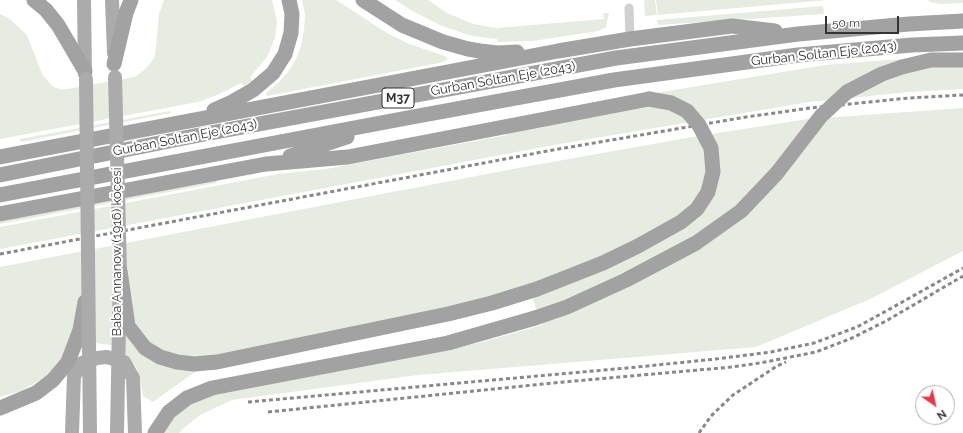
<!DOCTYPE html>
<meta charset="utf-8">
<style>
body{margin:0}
#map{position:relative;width:963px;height:433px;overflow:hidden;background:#fff;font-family:Raleway,sans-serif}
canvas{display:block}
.north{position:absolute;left:915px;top:385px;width:40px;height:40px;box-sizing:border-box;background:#fff;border:1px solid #adadad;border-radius:50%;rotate:146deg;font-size:11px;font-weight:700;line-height:16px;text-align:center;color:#333}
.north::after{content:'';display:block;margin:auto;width:14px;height:18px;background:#e63946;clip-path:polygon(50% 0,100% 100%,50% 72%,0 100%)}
.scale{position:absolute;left:825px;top:16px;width:74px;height:18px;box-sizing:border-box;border:2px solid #333;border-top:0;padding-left:5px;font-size:12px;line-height:14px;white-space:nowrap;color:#333;-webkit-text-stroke:3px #fff;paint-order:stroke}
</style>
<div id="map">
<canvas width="963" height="433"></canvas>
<div class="north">N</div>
<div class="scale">50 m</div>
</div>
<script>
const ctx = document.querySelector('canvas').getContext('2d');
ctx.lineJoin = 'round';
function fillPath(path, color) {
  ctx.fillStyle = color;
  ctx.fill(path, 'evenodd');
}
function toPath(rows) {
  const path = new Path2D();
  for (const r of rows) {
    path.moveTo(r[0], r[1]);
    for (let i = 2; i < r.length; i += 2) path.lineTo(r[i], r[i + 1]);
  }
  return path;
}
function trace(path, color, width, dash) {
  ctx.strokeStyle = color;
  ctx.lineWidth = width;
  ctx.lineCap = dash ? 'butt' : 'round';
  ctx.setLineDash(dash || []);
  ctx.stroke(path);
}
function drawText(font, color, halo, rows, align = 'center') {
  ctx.font = font + ' Raleway,sans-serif';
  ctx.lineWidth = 4;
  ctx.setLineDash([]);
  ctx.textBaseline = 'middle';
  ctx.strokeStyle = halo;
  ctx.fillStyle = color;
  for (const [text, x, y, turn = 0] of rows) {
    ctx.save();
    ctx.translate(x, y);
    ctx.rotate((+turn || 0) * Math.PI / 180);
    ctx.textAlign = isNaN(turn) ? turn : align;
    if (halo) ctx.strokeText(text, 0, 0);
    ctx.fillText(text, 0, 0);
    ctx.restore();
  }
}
const green = toPath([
 [164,0,272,0,277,21,275,38,267,57,250,77,252,81,244,86,241,83,217,95,198,102,0,139,0,14,10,19,24,32,27,35,42,74,52,86,62,90,129,78,136,76,144,70,150,64,155,56,159,14],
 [302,0,336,0,387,33,409,44,445,56,448,59,444,62,267,96,266,93,279,82,288,72,296,59,301,46,304,30,305,15],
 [395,0,428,0,447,13,473,24,497,28,604,19,603,13,609,13,606,27,598,31,533,41,498,42,497,39,472,36,442,26,414,12],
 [644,0,655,0,657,15,645,16],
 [656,0,827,0,658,15],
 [928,0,963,0,963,3,940,4,930,2],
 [823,6,824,14,658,25,657,20],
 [963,54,963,89,909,92,809,102,554,145,0,249,0,227,278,174,326,169,507,135,505,120,674,90,825,65],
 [963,108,963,251,870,299,756,347,418,375,232,400,200,415,185,427,179,433,162,433,173,419,185,408,193,403,215,395,438,352,479,343,542,325,529,288,492,299,219,357,192,374,153,402,143,396,140,377,136,367,124,352,111,345,95,343,75,352,50,374,21,391,0,397,0,267,513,169,692,137,808,119],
 [170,111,171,113,21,142,20,139],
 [216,180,216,183,0,224,0,221]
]);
const minor = toPath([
 [629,8,630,39]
]);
const primary = toPath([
 [84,0,85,74],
 [112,0,114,53],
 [72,433,74,376,82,363,97,358,107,357,124,362,133,378,135,433]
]);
const trunk = toPath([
 [34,0,46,10,58,25,85,71],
 [363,0,402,25,443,42,468,49,480,51,498,53,517,52],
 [114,64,126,13,131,0],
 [214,110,232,102,253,90,273,73,285,54,291,33,292,14,289,0],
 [290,156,347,137],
 [0,157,558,51,630,39,732,26,775,31],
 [0,175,194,136,616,58,798,34,909,24,963,21],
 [0,195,407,118,614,80,798,55,912,45,963,43],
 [0,214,266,164,348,157,649,99],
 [0,408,36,393,53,380,68,362,80,330,85,302],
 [155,433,169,412,187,398,212,388,448,343,535,318]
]);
const rail = toPath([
 [0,254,553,150,746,117,810,108,909,98,963,95],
 [248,402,627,368,716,359,771,352,814,343,857,327,888,310,963,268],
 [268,412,553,383,732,367,760,363,816,352,852,338,886,321,963,276],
 [699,433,711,416,733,395,777,366,786,362]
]);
const primaryBridge = toPath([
 [115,77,120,271,117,433],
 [86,79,90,433]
]);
const trunkBridge = toPath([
 [120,271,128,326,145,348,160,357,177,362,194,364,217,362,448,314,492,303,537,289,603,263,638,246,681,222,697,209,708,192,713,172,711,148,699,125,687,111,671,103,649,99],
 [535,318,567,307,626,280,696,243,741,211,777,173,821,116,847,92,882,74,902,67,931,60,963,60]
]);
const shields = [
 [398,98,32]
];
const shieldNames = [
 ["M37",398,98]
];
const streetNames = [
 ["Gurban Soltan Eje (2043)",824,54,-6],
 ["Gurban Soltan Eje (2043)",503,79,-10],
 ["Gurban Soltan Eje (2043)",185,138,-11],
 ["Baba Annanow (1916) köçesi",117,252,-90]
];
fillPath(green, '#e6ecdf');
trace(minor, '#d0d0d0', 9);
trace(primary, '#ababab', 14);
trace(trunk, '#a2a2a2', 15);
trace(rail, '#888', 3, [4, 3]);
trace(primaryBridge, '#ababab', 14);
trace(trunkBridge, '#a2a2a2', 15);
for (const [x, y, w] of shields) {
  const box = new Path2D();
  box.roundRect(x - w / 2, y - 10, w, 20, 3);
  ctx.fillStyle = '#fff';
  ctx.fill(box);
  trace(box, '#333', 1);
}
drawText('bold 12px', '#333', null, shieldNames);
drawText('13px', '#333', '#fff', streetNames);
</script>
